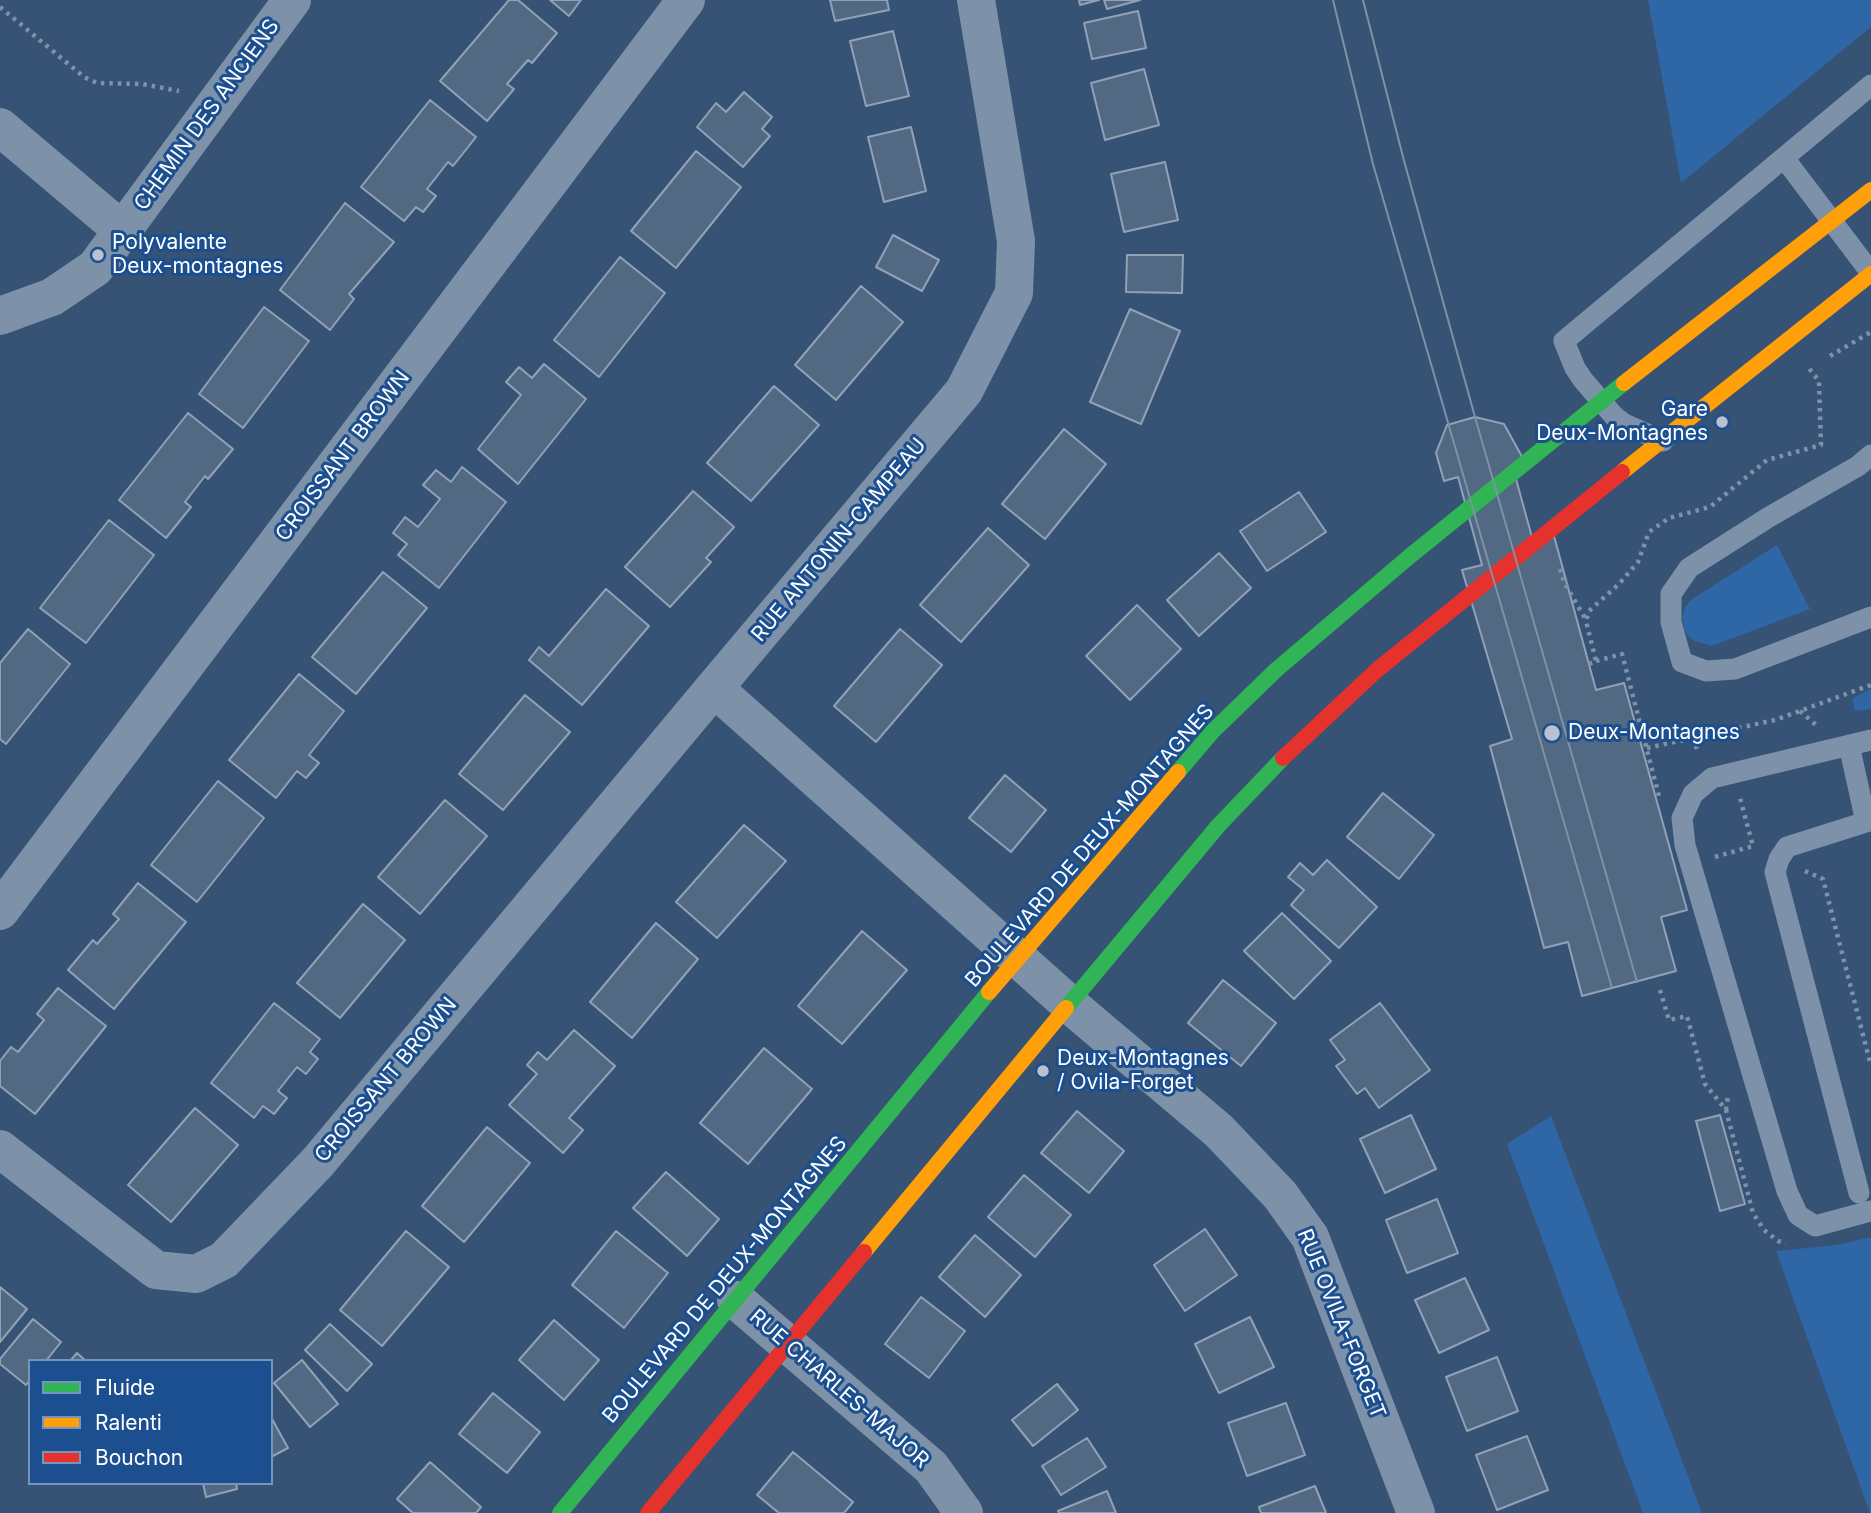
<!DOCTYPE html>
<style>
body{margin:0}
#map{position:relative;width:1871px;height:1513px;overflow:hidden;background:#365274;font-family:Inter,sans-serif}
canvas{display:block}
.legend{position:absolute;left:28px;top:1359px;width:245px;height:126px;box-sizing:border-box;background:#1b4f8f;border:2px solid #7695bc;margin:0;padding:9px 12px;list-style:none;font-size:21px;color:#fff}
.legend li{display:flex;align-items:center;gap:14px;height:35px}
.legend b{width:35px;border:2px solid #7695bc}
</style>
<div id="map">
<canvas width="1871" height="1513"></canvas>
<ul class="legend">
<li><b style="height:9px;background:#30b455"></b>Fluide</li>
<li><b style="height:9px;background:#ff9f0a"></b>Ralenti</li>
<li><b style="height:9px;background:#e5322d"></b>Bouchon</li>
</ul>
</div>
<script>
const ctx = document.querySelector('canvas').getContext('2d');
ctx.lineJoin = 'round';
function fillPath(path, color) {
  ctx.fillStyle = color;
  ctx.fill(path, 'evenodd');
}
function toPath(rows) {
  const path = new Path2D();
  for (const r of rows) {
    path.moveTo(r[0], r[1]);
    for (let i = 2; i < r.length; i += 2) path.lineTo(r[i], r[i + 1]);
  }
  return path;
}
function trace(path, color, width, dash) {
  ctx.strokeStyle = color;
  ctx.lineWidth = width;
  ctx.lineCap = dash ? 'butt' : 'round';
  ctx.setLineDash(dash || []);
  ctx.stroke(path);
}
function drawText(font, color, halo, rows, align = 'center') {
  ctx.font = font + ' Inter,sans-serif';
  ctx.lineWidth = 6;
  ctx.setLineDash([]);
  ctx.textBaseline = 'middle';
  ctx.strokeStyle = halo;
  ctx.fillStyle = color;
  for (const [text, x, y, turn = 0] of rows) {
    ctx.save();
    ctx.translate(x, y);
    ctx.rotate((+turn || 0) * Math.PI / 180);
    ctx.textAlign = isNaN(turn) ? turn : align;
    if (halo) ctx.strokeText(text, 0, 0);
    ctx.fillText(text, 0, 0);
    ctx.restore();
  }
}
const green = toPath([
 [1648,0,1871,0,1871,27,1681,183],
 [1777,545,1810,609,1712,646,1694,641,1686,634,1682,618,1685,607,1692,599],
 [1871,689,1871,709,1858,711,1854,710,1853,698],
 [1551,1116,1702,1513,1643,1513,1507,1144],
 [1871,1237,1871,1513,1870,1513,1776,1251,1836,1245]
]);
const building = toPath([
 [509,0,518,0,557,33,532,63,528,60,507,84,514,89,487,121,440,81,509,0],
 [550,0,581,0,569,16,550,0],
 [830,0,887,0,889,10,835,21,830,0],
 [1079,0,1099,0,1080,5,1079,0],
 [1104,0,1140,0,1107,9,1104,0],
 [1138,11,1146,48,1092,59,1084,23,1138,11],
 [893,31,909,96,866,106,850,41,893,31],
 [1144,69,1159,125,1105,140,1091,83,1144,69],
 [744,92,772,117,762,129,770,136,743,167,697,127,716,103,726,112,744,92],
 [430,100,476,137,453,166,448,162,427,189,436,196,423,212,416,207,404,221,361,187,430,100],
 [911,127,926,191,884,202,868,137,911,127],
 [696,151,741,187,676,268,631,231,696,151],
 [1165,162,1178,220,1124,232,1111,174,1165,162],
 [345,203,394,242,349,294,354,299,330,330,280,290,345,203],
 [893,235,939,260,922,291,876,267,893,235],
 [1127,255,1183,255,1182,293,1126,292,1127,255],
 [620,257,665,293,599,377,554,340,620,257],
 [861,286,903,322,836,400,795,365,861,286],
 [264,307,309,341,243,428,199,394,264,307],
 [1130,309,1180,331,1141,424,1090,402,1130,309],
 [544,364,586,399,518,484,478,449,521,395,506,382,519,367,532,378,544,364],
 [774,386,819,425,751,501,707,463,774,386],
 [188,413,233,449,208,479,205,476,185,502,191,507,166,538,119,500,188,413],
 [1475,417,1504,424,1526,464,1513,468,1533,541,1554,536,1596,690,1624,683,1687,910,1661,917,1676,971,1582,996,1568,942,1544,948,1490,746,1512,739,1462,570,1482,565,1458,477,1444,481,1436,453,1447,425,1475,417],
 [1064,429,1106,464,1045,539,1002,504,1064,429],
 [462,467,506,502,439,588,398,555,407,544,393,533,405,517,418,527,440,499,423,485,436,470,451,482,462,467],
 [693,491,734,527,706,558,711,562,670,607,625,567,693,491],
 [1299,492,1326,532,1267,571,1240,531,1299,492],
 [109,520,154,555,86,643,40,608,109,520],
 [988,528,1029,565,961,642,920,605,988,528],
 [1219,553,1251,588,1199,636,1167,600,1219,553],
 [383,572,427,608,356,694,312,657,383,572],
 [606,589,649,626,582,705,529,660,539,647,549,656,606,589],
 [1137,605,1181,649,1130,700,1086,656,1137,605],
 [28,629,70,664,6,744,0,739,0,663,28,629],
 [900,629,942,665,876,742,834,706,900,629],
 [299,674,344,711,309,755,319,763,306,778,297,771,276,798,229,760,299,674],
 [525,695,570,732,503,810,459,774,525,695],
 [1005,775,1046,810,1011,852,969,818,1005,775],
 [218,781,264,818,197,902,151,865,218,781],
 [1383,793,1434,835,1399,879,1347,837,1383,793],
 [445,800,487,836,420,914,378,877,445,800],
 [744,825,786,861,717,938,676,902,744,825],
 [1327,860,1377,907,1339,948,1291,905,1304,890,1288,877,1300,863,1313,875,1327,860],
 [138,883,186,922,114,1009,68,970,93,940,97,944,119,919,113,914,138,883],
 [363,904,405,940,340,1018,297,983,363,904],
 [1282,913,1331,961,1294,999,1244,951,1282,913],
 [656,923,698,959,632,1038,590,1002,656,923],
 [862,931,907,970,842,1044,798,1006,862,931],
 [1223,980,1276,1023,1241,1066,1188,1023,1223,980],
 [58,988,106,1026,35,1114,0,1086,0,1061,11,1047,18,1052,44,1020,37,1014,58,988],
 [274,1003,320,1039,310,1052,318,1059,306,1074,297,1067,278,1091,287,1098,274,1114,263,1106,254,1118,211,1083,274,1003],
 [1380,1003,1430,1070,1379,1108,1365,1088,1357,1094,1336,1066,1345,1060,1330,1040,1380,1003],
 [574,1030,615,1066,569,1118,583,1130,563,1153,509,1105,537,1074,527,1065,538,1052,547,1060,574,1030],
 [764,1048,812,1089,748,1164,700,1123,764,1048],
 [195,1108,238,1145,171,1222,128,1185,195,1108],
 [1077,1111,1124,1151,1089,1193,1041,1153,1077,1111],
 [1411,1115,1436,1169,1385,1193,1360,1139,1411,1115],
 [1720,1115,1745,1204,1720,1211,1696,1121,1720,1115],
 [487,1127,530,1163,464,1242,422,1206,487,1127],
 [666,1172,719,1219,687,1256,633,1208,666,1172],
 [1024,1175,1071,1215,1035,1257,988,1217,1024,1175],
 [1437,1199,1458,1253,1407,1273,1386,1220,1437,1199],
 [1205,1229,1237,1275,1185,1311,1154,1265,1205,1229],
 [406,1231,449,1267,382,1346,340,1310,406,1231],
 [616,1231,668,1273,624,1328,572,1285,616,1231],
 [975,1235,1021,1275,985,1317,939,1277,975,1235],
 [1465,1278,1489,1330,1439,1353,1415,1300,1465,1278],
 [0,1287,27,1309,0,1342,0,1287],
 [921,1297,965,1331,929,1378,885,1344,921,1297],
 [1250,1317,1274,1367,1219,1393,1195,1344,1250,1317],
 [33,1319,61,1342,46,1361,30,1361,30,1380,26,1385,0,1364,0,1359,33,1319],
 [554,1320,599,1360,564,1400,519,1360,554,1320],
 [330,1324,372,1364,347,1391,305,1350,330,1324],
 [77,1353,86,1361,70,1361,77,1353],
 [1497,1357,1518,1411,1467,1431,1446,1377,1497,1357],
 [302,1360,338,1404,310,1427,274,1383,302,1360],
 [1057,1384,1078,1410,1033,1446,1012,1420,1057,1384],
 [493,1393,540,1432,507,1473,459,1434,493,1393],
 [1286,1403,1305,1455,1247,1476,1228,1423,1286,1403],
 [271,1417,288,1448,271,1457,271,1417],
 [1527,1436,1548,1490,1497,1510,1476,1455,1527,1436],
 [1087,1438,1106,1467,1061,1495,1042,1466,1087,1438],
 [793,1452,853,1502,844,1513,779,1513,757,1495,793,1452],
 [430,1462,481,1507,476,1513,413,1513,397,1499,430,1462],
 [203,1483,236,1483,237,1489,206,1497,203,1483],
 [1315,1486,1326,1513,1261,1513,1259,1507,1315,1486],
 [1107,1491,1116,1513,1059,1513,1058,1511,1107,1491]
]);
const path = toPath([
 [0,7,84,77,97,83,142,84,179,91],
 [1830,356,1871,332],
 [1560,569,1564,582,1586,620],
 [1596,661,1622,654,1660,800],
 [1589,664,1596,661,1586,621,1589,611,1619,584,1638,562,1649,532,1669,518,1710,507,1767,460,1821,445,1819,381,1808,367],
 [1800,711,1816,725],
 [1692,738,1699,753],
 [1647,748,1775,720,1871,685],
 [1715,857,1753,846,1740,798],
 [1805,871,1823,879,1871,1066],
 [1660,990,1669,1020,1687,1016,1705,1084,1726,1110,1753,1213,1764,1230,1778,1241,1786,1243],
 [1726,1110,1728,1096]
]);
const lane = toPath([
 [1784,158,1871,273],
 [1663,441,1624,424,1614,416,1583,380,1575,368,1564,341,1871,85],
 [1871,455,1858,466,1769,517,1689,568,1671,594,1671,622,1682,662,1706,671,1735,669,1871,617],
 [1871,740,1712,778,1693,794,1682,818,1685,845,1787,1191,1798,1215,1815,1226,1871,1211],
 [1849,745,1866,822,1787,847,1779,859,1775,872,1859,1193]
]);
const street = toPath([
 [0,127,123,231],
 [0,316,52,297,95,268,292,0],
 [714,688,1069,1004,1219,1131,1280,1195,1310,1237,1416,1513],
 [0,911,686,0],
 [0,1149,156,1270,196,1274,224,1260,318,1162,714,688,964,391,1014,293,1016,241,976,0],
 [736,1300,931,1467,964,1513]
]);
const fast = toPath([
 [1178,772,1212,732,1276,670,1410,556,1624,383],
 [1066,1008,1218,826,1283,758],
 [560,1513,989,992]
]);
const slow = toPath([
 [1624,383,1871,190],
 [1622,472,1871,274],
 [989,992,1178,772],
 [864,1252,1066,1008]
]);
const jam = toPath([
 [1283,758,1377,670,1622,472],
 [648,1513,864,1252]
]);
const tram = toPath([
 [1333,0,1373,164,1612,988],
 [1363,0,1403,157,1475,417,1637,982]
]);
const markers = [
 [98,255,7,"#b9c2ce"],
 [1722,422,7,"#b9c2ce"],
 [1552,733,9,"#b9c2ce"],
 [1043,1071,7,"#b9c2ce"]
];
const streetNames = [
 ["CHEMIN DES ANCIENS",207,115,-54],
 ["CROISSANT BROWN",343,456,-53],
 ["RUE ANTONIN-CAMPEAU",839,540,-50],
 ["BOULEVARD DE DEUX-MONTAGNES",1090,846,-49],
 ["CROISSANT BROWN",386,1080,-50],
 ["BOULEVARD DE DEUX-MONTAGNES",725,1280,-50],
 ["RUE OVILA-FORGET",1341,1324,68],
 ["RUE CHARLES-MAJOR",839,1389,41]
];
const poiNames = [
 ["Polyvalente",112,243],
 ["Deux-montagnes",112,267],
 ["Gare",1708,410,"right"],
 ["Deux-Montagnes",1708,434,"right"],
 ["Deux-Montagnes",1568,733],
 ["Deux-Montagnes",1057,1059],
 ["/ Ovila-Forget",1057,1083]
];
fillPath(green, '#2f66a5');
fillPath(building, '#526984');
trace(building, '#92a2b6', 2);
trace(path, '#7d92a8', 4.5, [3.5, 5]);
trace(lane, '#7d92a8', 21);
trace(street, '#7d92a8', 38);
trace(fast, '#30b455', 16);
trace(slow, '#ff9f0a', 16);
trace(jam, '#e5322d', 16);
trace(tram, '#7e92a7', 2);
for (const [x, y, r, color] of markers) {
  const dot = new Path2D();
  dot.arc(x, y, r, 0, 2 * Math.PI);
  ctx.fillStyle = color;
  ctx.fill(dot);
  trace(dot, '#1b4f8f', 2.5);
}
drawText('21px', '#fff', '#1b4f8f', streetNames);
drawText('21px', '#fff', '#1b4f8f', poiNames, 'left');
</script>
